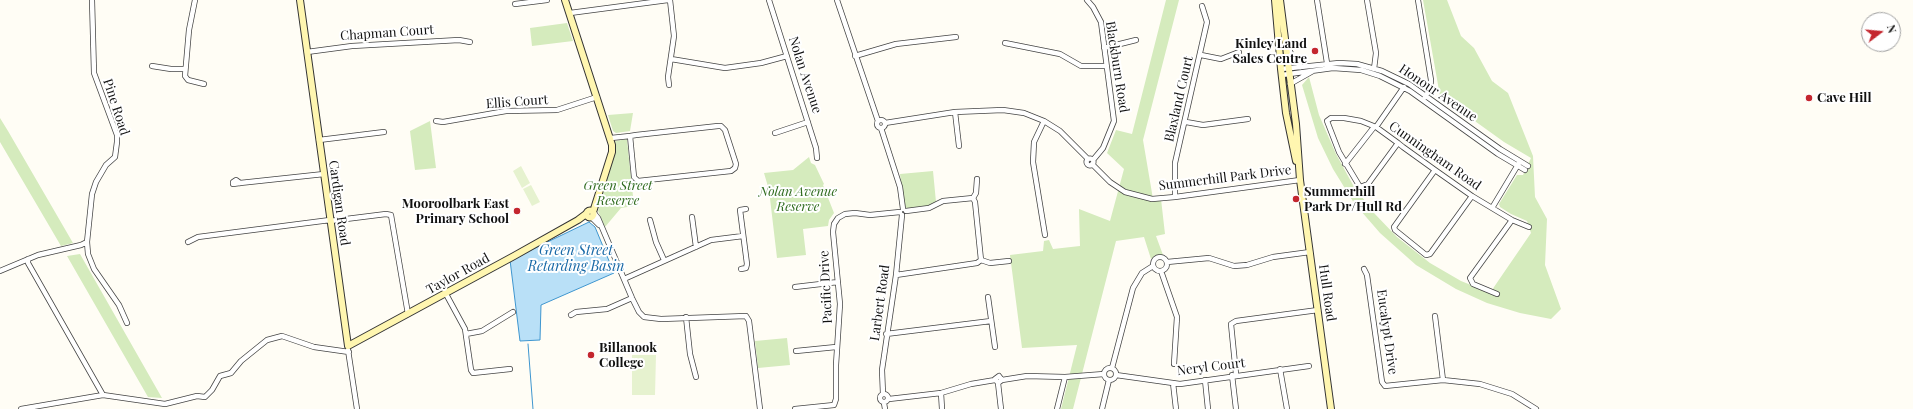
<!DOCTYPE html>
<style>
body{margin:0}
#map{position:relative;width:1913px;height:409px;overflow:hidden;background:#fffdf5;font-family:"Playfair Display",serif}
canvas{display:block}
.north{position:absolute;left:1861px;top:12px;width:40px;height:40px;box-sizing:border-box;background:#fff;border:1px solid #a0a0a0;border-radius:50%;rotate:74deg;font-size:11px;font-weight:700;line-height:16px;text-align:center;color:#111}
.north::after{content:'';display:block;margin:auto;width:14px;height:18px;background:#c4262e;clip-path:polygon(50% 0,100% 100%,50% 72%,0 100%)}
</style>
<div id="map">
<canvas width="1913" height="409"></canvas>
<div class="north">N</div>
</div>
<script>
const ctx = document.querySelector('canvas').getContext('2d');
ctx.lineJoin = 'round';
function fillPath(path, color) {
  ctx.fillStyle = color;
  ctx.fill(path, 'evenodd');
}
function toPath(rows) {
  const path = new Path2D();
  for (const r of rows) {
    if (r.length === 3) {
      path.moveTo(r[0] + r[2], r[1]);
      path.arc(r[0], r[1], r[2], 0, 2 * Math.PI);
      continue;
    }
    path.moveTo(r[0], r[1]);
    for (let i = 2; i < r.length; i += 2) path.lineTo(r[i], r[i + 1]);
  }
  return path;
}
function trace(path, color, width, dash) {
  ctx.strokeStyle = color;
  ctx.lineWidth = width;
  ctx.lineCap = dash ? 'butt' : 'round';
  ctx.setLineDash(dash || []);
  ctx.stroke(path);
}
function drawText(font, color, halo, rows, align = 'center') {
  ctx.font = font + ' "Playfair Display",serif';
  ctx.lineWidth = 4;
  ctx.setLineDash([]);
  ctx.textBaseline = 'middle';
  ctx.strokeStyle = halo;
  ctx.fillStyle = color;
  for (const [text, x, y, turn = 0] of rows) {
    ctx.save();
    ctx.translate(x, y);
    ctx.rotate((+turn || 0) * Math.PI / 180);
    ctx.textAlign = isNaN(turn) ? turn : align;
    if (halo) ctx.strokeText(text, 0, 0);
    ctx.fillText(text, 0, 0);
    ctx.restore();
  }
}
const green = toPath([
 [1166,0,1179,0,1143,140,1153,199,1161,199,1165,234,1156,236,1163,255,1156,255,1151,259,1144,237,1116,241,1073,409,1061,409,1077,345,1022,348,1010,255,1043,251,1044,241,1049,240,1053,249,1080,246,1079,209,1110,221,1124,169,1107,153,1116,130,1132,134],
 [1423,0,1447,0,1461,36,1474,48,1492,81,1508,93,1533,156,1535,197,1547,219,1545,265,1561,309,1551,319,1520,313,1487,303,1456,289,1416,265,1380,233,1354,203,1333,169,1318,138,1302,85,1309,77,1319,115,1336,154,1353,185,1374,213,1397,237,1430,263,1461,281,1491,293,1494,287,1531,233,1527,221,1511,214,1500,207,1499,204,1517,175,1523,175,1531,158,1504,142,1440,96],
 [567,23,573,41,532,46,530,28],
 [633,113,630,131,616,133,613,131,608,115],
 [0,118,8,131,73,243,61,246,0,142],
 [430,121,436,168,415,170,410,131],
 [627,139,634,206,621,208,605,227,598,211,612,162,616,147,615,141],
 [809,157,811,163,815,165,824,184,823,185,834,213,829,220,828,226,803,229,806,255,777,258,769,190,764,173,793,170],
 [933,171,936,202,929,207,908,209,904,206,900,174],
 [80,254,162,398,148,397,67,256],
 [787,338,790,365,758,368,755,341]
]);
const pitch = toPath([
 [521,166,530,183,522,188,513,171],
 [531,185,540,202,532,206,523,189],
 [632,355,656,355,655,395,632,395]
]);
const water = toPath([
 [589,222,595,227,614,273,541,305,540,340,520,341,510,260,589,222]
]);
const stream = toPath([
 [528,344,533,409]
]);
const street = toPath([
 [92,0,94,73,117,135,117,142,115,157,106,165,96,182,92,194,87,242,88,254,94,269,119,305,127,323],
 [195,0,189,30,185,76,188,80,204,84],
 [769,0,816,148,817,158],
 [837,0,878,121],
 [1087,0,1093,7,1101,22,1114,121,1103,148,1093,160],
 [1317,0,1327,63],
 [1367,0,1376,53,1374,69],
 [1418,0,1431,80,1430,89,1425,97],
 [515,4,547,0],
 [570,13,668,0],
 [1005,43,1060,54,1081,66,1106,66],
 [1288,46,1292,56,1301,67],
 [1104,48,1136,40],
 [307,52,352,46,459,40,470,42],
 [1201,55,1221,59,1239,52],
 [855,56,896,44,956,37],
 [671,59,725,68,761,63,787,56],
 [152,66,171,69,185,69],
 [1281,69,1339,63,1357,64,1382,71,1409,84,1500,149,1528,166],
 [1282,75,1333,68,1361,70,1380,76,1410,91,1498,154,1525,170],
 [1290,84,1313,71],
 [669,85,668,77,674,36,670,0],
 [955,112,959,146],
 [881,124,4],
 [436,121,443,122,506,111,557,110,597,97],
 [1044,121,1034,142,1033,162,1045,235],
 [1186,122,1203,125,1248,119],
 [885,123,955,112,1003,110,1024,113,1044,121,1060,131,1088,159],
 [1376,127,1404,87],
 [881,128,900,187,903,209],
 [775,133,808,122],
 [611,138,630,136,636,135,718,126,721,126,725,130,736,164,735,168,731,171,638,181,634,177,630,136],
 [319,140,384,132],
 [1398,143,1368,184,1360,187,1339,152,1327,121,1331,118,1344,118,1361,121,1376,127,1398,143,1403,147,1435,170,1472,196,1512,220,1529,227],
 [1090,162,3.5],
 [1092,164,1110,182,1125,192,1152,199,1175,197,1300,180],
 [1345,164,1374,127],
 [1435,170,1394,227,1395,230,1426,255,1430,254,1472,196],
 [240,183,236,180,233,182,233,184,240,183,324,174],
 [1175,197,1175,163,1207,22,1202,6],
 [973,198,976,193,977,179],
 [1492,208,1519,163],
 [594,213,598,218,632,298,639,312,644,317,661,319,746,316,749,321,760,409],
 [591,217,599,225],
 [692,217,696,247],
 [650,220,656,242,664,260],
 [330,221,386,214,391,215,408,314],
 [188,242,198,237,330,220],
 [1160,264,7],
 [28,259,28,263,103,395],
 [981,260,990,263,1009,261],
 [1167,262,1209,258,1234,266,1247,265,1273,257,1310,252],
 [741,269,746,268,747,264,740,210,746,209],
 [1364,269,1367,275,1382,382,1385,386,1443,380,1480,384,1512,394,1536,409],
 [0,271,38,255,81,245,87,242],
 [1161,271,1177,317,1174,364],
 [896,275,977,263,981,260,975,202,973,198,943,201,929,208,906,211],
 [624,279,711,240,743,236],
 [795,287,838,282],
 [446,294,465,329,471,370,473,373,510,369],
 [1497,294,1473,284,1470,278,1512,220],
 [988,297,995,347],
 [571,315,576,312,607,309,632,298],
 [1435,316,1443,380],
 [686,317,690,354,696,377],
 [466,334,482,331,513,312],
 [886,334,991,321],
 [348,350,357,409],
 [796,351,836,347],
 [1112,368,1133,288,1142,273,1153,266],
 [1110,374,6],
 [1280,369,1287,409],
 [1236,374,1231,324,1236,321,1318,310],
 [1116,375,1180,384,1309,366],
 [1232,375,1236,409],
 [1002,380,999,376,995,379,998,383,1002,380,1027,376,1065,377,1104,374],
 [1205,380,1208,409],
 [998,383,1001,409],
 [1173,383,1176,409],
 [941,393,942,409],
 [884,398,4],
 [883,394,882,370,896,275,902,215],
 [889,399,941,393,971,384,995,380],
 [884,403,885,409],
 [21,409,103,395,165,404,197,396,205,397,212,390,220,376,231,373,241,361,267,340,282,336,314,347,349,352],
 [795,409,834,405,836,399,836,365,840,304,833,232,834,224,838,218,845,214,855,213,870,215,900,212],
 [1057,409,1065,377],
 [1102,409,1109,380]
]);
const secondary = toPath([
 [300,0,348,346,514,256,578,220,586,214],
 [565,0,612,145,612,152,593,212],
 [1275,0,1281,69,1286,113,1296,161],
 [1280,0,1296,124,1300,180,1331,409],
 [590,214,3.5]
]);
const markers = [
 [1315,51,4,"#c4262e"],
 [1809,98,4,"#c4262e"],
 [1296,199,4,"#c4262e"],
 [517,211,4,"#c4262e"],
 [591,355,4,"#c4262e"]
];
const streetNames = [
 ["Chapman Court",387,33,-4],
 ["Blackburn Road",1117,67,81],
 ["Nolan Avenue",805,75,72],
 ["Honour Avenue",1438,93,34],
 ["Blaxland Court",1179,99,-77],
 ["Ellis Court",517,102,-4],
 ["Pine Road",116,107,72],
 ["Cunningham Road",1435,156,35],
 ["Summerhill Park Drive",1225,178,-7],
 ["Cardigan Road",339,203,82],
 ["Taylor Road",458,274,-29],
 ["Pacific Drive",826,287,-93],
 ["Hull Road",1327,293,82],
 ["Larbert Road",880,303,-82],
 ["Eucalypt Drive",1387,332,82],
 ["Neryl Court",1211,367,-7]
];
const poiNames = [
 ["Kinley Land",1307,44,"right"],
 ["Sales Centre",1307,59,"right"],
 ["Cave Hill",1817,98],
 ["Summerhill",1304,192],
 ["Park Dr/Hull Rd",1304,207],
 ["Mooroolbark East",509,204,"right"],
 ["Primary School",509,219,"right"],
 ["Billanook",599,348],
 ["College",599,363]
];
const parkNames = [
 ["Green Street",618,186],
 ["Reserve",618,201],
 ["Nolan Avenue",798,192],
 ["Reserve",798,207]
];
const waterNames = [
 ["Green Street",576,251],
 ["Retarding Basin",576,267]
];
fillPath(green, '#d5ebbd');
fillPath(pitch, '#e6f2cf');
fillPath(water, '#b9e0f7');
trace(water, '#3f96cf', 1);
trace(stream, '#3f96cf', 1);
trace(street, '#444', 6);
trace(secondary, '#333', 8);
trace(street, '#fff', 4.5);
trace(secondary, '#fff6b0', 6);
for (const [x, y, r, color] of markers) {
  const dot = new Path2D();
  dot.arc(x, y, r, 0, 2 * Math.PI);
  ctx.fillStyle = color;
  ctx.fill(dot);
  trace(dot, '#fff', 1.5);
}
drawText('13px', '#111', '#fff', streetNames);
drawText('bold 13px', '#111', '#fff', poiNames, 'left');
drawText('italic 13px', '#2f6b1f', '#fff', parkNames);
drawText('italic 14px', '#1768a6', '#fff', waterNames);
</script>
